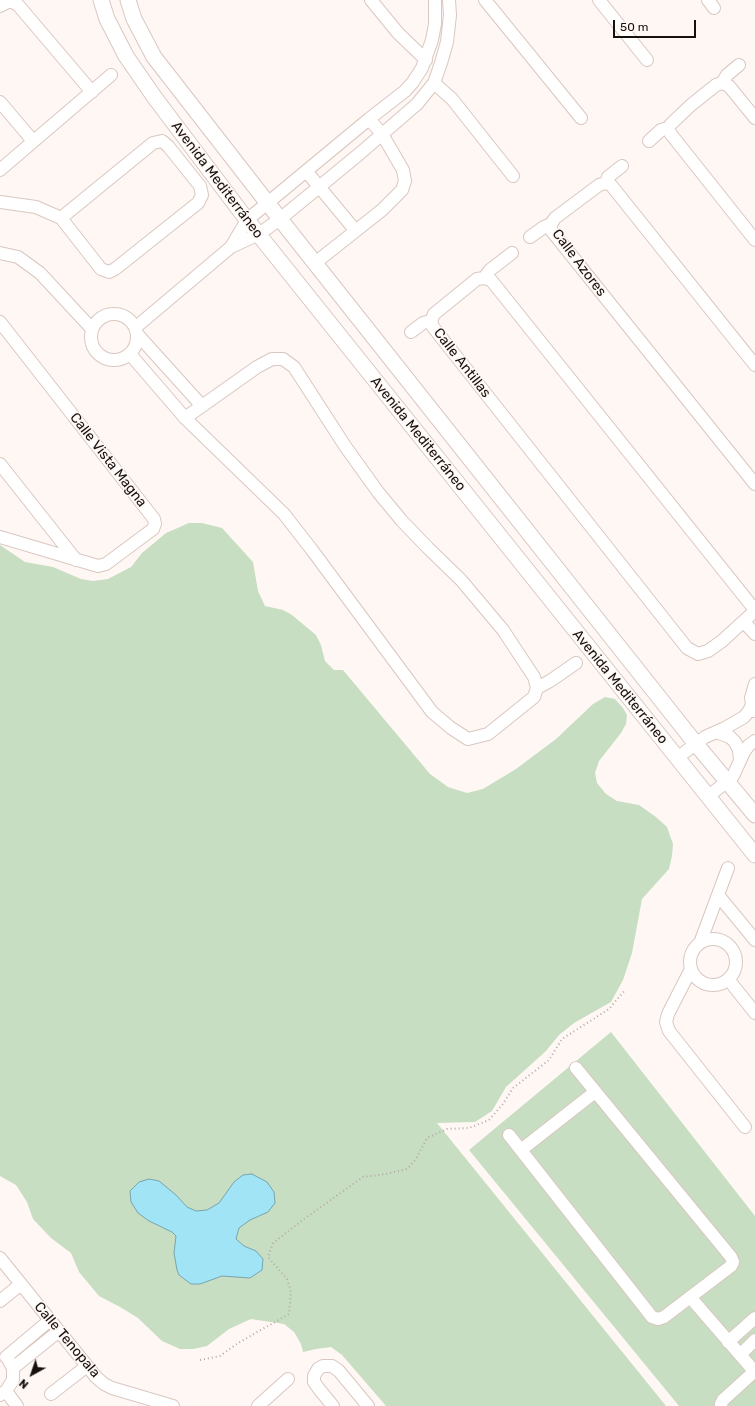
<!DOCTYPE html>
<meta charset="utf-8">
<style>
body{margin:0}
#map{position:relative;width:755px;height:1406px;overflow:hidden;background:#fef7f4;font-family:Rubik,sans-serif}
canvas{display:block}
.north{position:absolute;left:12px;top:1354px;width:40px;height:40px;-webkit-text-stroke:3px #fef7f4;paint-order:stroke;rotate:220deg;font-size:11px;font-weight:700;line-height:16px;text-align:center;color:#17110e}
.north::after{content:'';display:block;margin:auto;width:14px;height:18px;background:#17110e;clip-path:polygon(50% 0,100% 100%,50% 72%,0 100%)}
.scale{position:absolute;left:613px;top:20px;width:83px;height:18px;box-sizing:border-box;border:2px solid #17110e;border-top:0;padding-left:5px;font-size:12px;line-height:14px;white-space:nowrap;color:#17110e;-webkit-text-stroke:3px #fef7f4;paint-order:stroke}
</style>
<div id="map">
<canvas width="755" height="1406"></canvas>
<div class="north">N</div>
<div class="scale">50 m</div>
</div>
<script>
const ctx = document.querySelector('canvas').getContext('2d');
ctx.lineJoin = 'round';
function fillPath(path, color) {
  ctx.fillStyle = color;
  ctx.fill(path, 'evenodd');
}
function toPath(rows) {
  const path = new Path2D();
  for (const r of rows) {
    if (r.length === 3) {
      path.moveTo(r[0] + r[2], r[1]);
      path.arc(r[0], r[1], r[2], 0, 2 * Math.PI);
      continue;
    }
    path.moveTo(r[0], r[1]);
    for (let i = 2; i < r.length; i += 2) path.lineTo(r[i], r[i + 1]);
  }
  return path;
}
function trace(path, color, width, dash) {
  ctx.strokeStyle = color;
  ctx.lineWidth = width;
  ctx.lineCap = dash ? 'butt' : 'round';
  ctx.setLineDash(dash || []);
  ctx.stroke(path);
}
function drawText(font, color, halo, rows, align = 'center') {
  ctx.font = font + ' Rubik,sans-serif';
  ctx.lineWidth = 3;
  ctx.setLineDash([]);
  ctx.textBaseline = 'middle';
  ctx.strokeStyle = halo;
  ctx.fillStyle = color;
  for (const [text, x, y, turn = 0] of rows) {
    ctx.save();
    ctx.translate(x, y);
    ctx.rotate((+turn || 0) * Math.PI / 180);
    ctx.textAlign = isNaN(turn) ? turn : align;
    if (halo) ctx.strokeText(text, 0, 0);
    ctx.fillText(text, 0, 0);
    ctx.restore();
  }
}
const green = toPath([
 [189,523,202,523,222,528,253,562,258,591,265,606,283,610,292,615,316,635,321,645,325,661,334,670,343,670,430,774,448,787,467,793,483,789,516,769,556,739,593,704,605,697,615,699,623,708,627,715,626,724,621,733,599,761,595,773,597,783,606,794,617,801,639,805,656,817,667,827,673,844,672,856,669,869,642,899,632,953,623,980,611,1002,574,1023,559,1035,546,1051,506,1087,492,1111,475,1122,437,1123,666,1406,386,1406,342,1355,331,1347,316,1349,303,1352,301,1344,294,1332,284,1324,251,1319,229,1329,207,1346,193,1349,180,1349,162,1341,138,1318,120,1307,99,1296,79,1272,71,1253,51,1238,33,1219,27,1202,16,1185,0,1176,0,545,25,562,53,567,81,579,93,581,108,579,131,567,142,553,166,533],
 [611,1032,755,1216,755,1406,679,1406,469,1150]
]);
const water = toPath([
 [252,1174,267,1182,274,1192,275,1203,268,1212,250,1220,239,1228,236,1239,244,1246,256,1251,263,1259,262,1270,250,1278,222,1276,200,1284,191,1284,179,1275,177,1270,174,1253,176,1236,172,1232,149,1221,138,1213,131,1202,130,1191,139,1182,149,1179,159,1181,176,1195,187,1207,196,1211,207,1210,219,1203,234,1182,243,1175,252,1174]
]);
const path = toPath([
 [200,1360,220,1356,238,1343,289,1314,291,1292,287,1279,268,1257,273,1243,304,1219,363,1177,386,1174,407,1169,416,1159,427,1138,447,1129,469,1128,489,1120,503,1104,513,1088,549,1060,562,1039,609,1009,625,990]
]);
const minor = toPath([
 [371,0,398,33,426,60],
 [485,0,581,118],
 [599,0,647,60],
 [708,0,714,8],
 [0,6,10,1,18,5,92,92],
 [434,83,452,99,513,176],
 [722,83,729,86,755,118],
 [0,102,33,141],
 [668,128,670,133,755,240],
 [649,141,661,130,668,128,671,124,691,105,716,85,722,83,727,75,739,65],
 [0,170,111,75],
 [306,171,355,230],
 [606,183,608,177,622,166],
 [0,202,36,207,61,218,101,269,109,272,115,269,198,203,202,195,200,186,168,146,162,141,153,143,61,218],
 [530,237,544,227,551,224],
 [231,247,247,220,369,119,405,91,413,82,422,68,432,40,435,24,435,0],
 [0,253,18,257,40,273,92,329],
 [315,263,382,210,402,190,405,181,403,170,382,134,369,119],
 [484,278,490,270,512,253],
 [114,337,23],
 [0,322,154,519,155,524,153,529,106,564,98,566,0,537],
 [136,327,231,247,259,234,280,219,358,155,417,104,434,83,441,63,447,42,450,15,449,0],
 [411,332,423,323,431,321],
 [138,335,202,406],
 [130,354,185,418,284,514,312,550,432,712,451,728,468,739,488,734,534,697,537,688,534,677,503,630,461,580,428,548,402,521,378,492,345,446,294,367,283,359,272,359,257,367,185,418],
 [755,365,611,185,606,183,599,185,555,218,551,224,551,230,755,484],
 [0,464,76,560],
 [755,610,491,280,484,278,477,279,434,314,431,321,433,327,687,648,698,654,708,651,722,641,755,611],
 [744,622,755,634],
 [537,688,550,681,576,663],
 [753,711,751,698,755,684],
 [716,732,730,737,735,742,739,750,740,761],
 [677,758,705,737,725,728,744,717,749,711,752,705],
 [708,796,728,781,733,776,744,752,749,745,755,741],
 [718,895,755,940],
 [713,962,23],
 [700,943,728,868],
 [691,969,668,1014,666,1022,669,1031,745,1127],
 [728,979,755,1013],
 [509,1135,652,1317,658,1319,664,1317,731,1266,733,1262,731,1257,576,1068],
 [521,1150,595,1092],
 [0,1258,96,1377,104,1384,112,1388,173,1406],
 [690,1297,755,1372],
 [0,1301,21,1284],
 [728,1342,755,1318],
 [740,1355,755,1340],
 [6,1357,50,1320],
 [13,1368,59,1331],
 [6,1391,17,1406],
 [51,1394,87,1366],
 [0,1395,6,1391,13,1380,13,1368,9,1361],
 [258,1406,288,1379],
 [333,1406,319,1389,314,1382,314,1376,318,1369,323,1366,332,1366,339,1371,368,1406],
 [721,1406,721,1404,723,1400,755,1371]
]);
const tertiary = toPath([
 [101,0,107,19,126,56,155,98,247,220,755,855],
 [128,0,134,19,154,57,280,219,696,744,755,815]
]);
const streetNames = [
 ["Avenida Mediterráneo",217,180,53],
 ["Calle Azores",579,263,53],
 ["Calle Antillas",462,363,52],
 ["Avenida Mediterráneo",418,434,51],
 ["Calle Vista Magna",108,460,52],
 ["Avenida Mediterráneo",620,687,51],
 ["Calle Tenopala",67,1340,50]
];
fillPath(green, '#c8dec2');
fillPath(water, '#a0e4f5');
trace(water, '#77a5b0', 1);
trace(minor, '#d9c7c0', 14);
trace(tertiary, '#d9c7c0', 17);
trace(path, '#b2aba8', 2, [1, 3]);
trace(minor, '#fff', 12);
trace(tertiary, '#fff', 15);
drawText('14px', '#17110e', '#fef7f4', streetNames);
</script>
